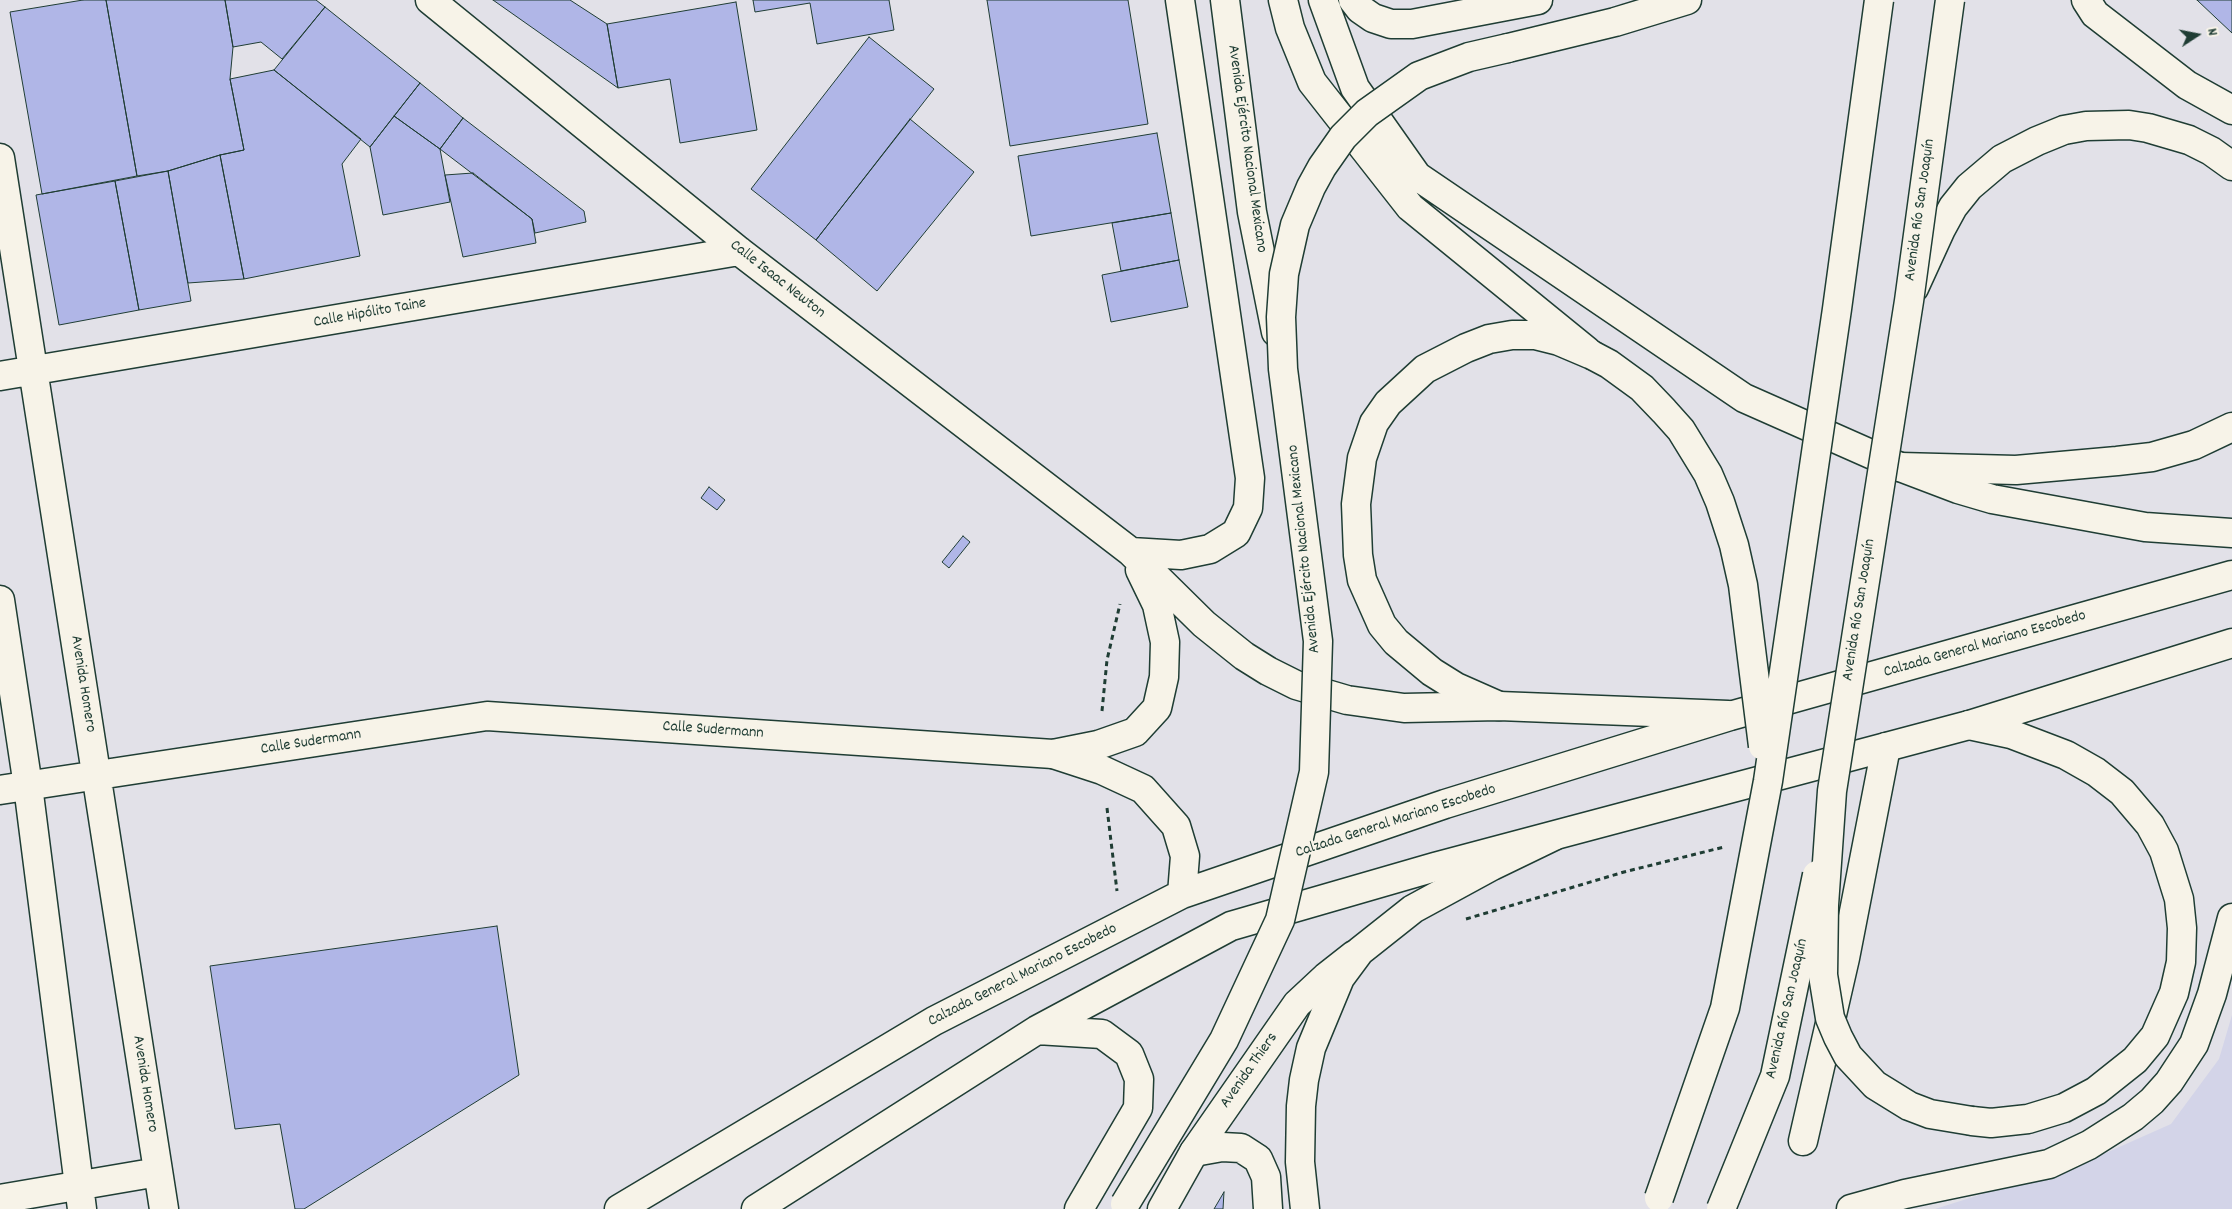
<!DOCTYPE html>
<meta charset="utf-8">
<style>
body{margin:0}
#map{position:relative;width:2232px;height:1209px;overflow:hidden;background:#e2e1e8;font-family:Dekko,sans-serif}
canvas{display:block}
.north{position:absolute;left:2172px;top:10px;width:50px;height:50px;-webkit-text-stroke:4px #f7f3e8;paint-order:stroke;rotate:79deg;font-size:14px;font-weight:700;line-height:20px;text-align:center;color:#1f3d34}
.north::after{content:'';display:block;margin:auto;width:18px;height:22px;background:#1f3d34;clip-path:polygon(50% 0,100% 100%,50% 72%,0 100%)}
</style>
<div id="map">
<canvas width="2232" height="1209"></canvas>
<div class="north">N</div>
</div>
<script>
const ctx = document.querySelector('canvas').getContext('2d');
ctx.lineJoin = 'round';
function fillPath(path, color) {
  ctx.fillStyle = color;
  ctx.fill(path, 'evenodd');
}
function toPath(rows) {
  const path = new Path2D();
  for (const r of rows) {
    path.moveTo(r[0], r[1]);
    for (let i = 2; i < r.length; i += 2) path.lineTo(r[i], r[i + 1]);
  }
  return path;
}
function trace(path, color, width, dash) {
  ctx.strokeStyle = color;
  ctx.lineWidth = width;
  ctx.lineCap = dash ? 'butt' : 'round';
  ctx.setLineDash(dash || []);
  ctx.stroke(path);
}
function drawText(font, color, halo, rows, align = 'center') {
  ctx.font = font + ' Dekko,sans-serif';
  ctx.lineWidth = 5;
  ctx.setLineDash([]);
  ctx.textBaseline = 'middle';
  ctx.strokeStyle = halo;
  ctx.fillStyle = color;
  for (const [text, x, y, turn = 0] of rows) {
    ctx.save();
    ctx.translate(x, y);
    ctx.rotate((+turn || 0) * Math.PI / 180);
    ctx.textAlign = isNaN(turn) ? turn : align;
    if (halo) ctx.strokeText(text, 0, 0);
    ctx.fillText(text, 0, 0);
    ctx.restore();
  }
}
const built = toPath([
 [2232,1015,2232,1209,1935,1209,2090,1160,2171,1124,2219,1059]
]);
const building = toPath([
 [83,0,106,0,137,176,42,194,10,12,83,0],
 [106,0,225,0,233,47,230,79,244,150,220,155,168,171,137,176,106,0],
 [225,0,316,0,325,7,282,59,261,42,233,47,225,0],
 [493,0,570,0,607,24,618,88,493,0],
 [753,0,889,0,894,30,817,44,810,3,755,12,753,0],
 [987,0,1128,0,1148,124,1010,146,987,0],
 [2197,0,2232,0,2232,33,2216,18,2197,0],
 [736,2,757,130,680,143,670,79,618,88,607,24,736,2],
 [325,7,420,83,370,147,274,70,325,7],
 [869,37,934,89,816,240,751,189,869,37],
 [274,70,361,139,342,164,360,256,244,279,220,155,244,150,230,79,274,70],
 [420,83,463,118,440,149,394,116,420,83],
 [394,116,440,149,450,202,383,215,370,147,394,116],
 [463,118,584,211,586,222,535,233,532,219,440,149,463,118],
 [910,119,974,172,877,291,816,240,910,119],
 [1157,133,1171,213,1031,236,1018,156,1157,133],
 [220,155,244,279,188,283,168,171,220,155],
 [168,171,191,301,139,310,115,181,168,171],
 [473,173,532,219,536,243,463,257,445,175,473,173],
 [115,181,139,310,59,325,36,195,115,181],
 [1171,213,1179,260,1121,271,1112,223,1171,213],
 [1179,260,1188,307,1111,322,1102,275,1179,260],
 [709,487,725,500,717,510,701,498,709,487],
 [963,536,970,542,949,568,942,562,963,536],
 [497,926,519,1075,304,1209,295,1209,280,1124,235,1129,210,966,497,926],
 [1224,1192,1223,1209,1214,1209,1224,1192]
]);
const path = toPath([
 [1102,711,1107,660,1120,604],
 [1107,808,1117,891],
 [1466,919,1624,872,1724,847]
]);
const minor = toPath([
 [430,0,739,251,1131,552,1204,624,1244,656,1268,671,1296,685,1347,700,1404,708,1499,706,1728,715],
 [0,158,164,1209],
 [0,376,739,251],
 [1131,552,1181,555,1210,549,1236,533,1248,508,1250,478,1180,0],
 [0,600,28,786,82,1209],
 [0,790,487,716,1053,754,1098,745,1135,732,1157,708,1164,677,1165,642,1157,605,1140,570],
 [1803,1141,1845,958,1886,747],
 [0,1199,158,1172],
 [1162,1209,1194,1152,1297,1004,1326,977,1354,955]
]);
const major = toPath([
 [1225,0,1252,212,1276,332],
 [1283,0,1290,28,1312,82,1410,207,1587,351],
 [1323,0,1355,88,1417,176,1744,398,1900,467,1958,489,1992,499,2145,527,2232,533],
 [1353,0,1360,9,1373,18,1391,24,1412,24,1538,0],
 [2086,0,2095,14,2187,85,2232,110],
 [1508,48,1615,22,1687,0],
 [1053,754,1102,770,1143,789,1176,826,1185,856,1182,894],
 [1037,1030,1102,1034,1129,1054,1139,1079,1138,1108,1079,1209],
 [1194,1152,1222,1147,1241,1148,1258,1159,1266,1177,1268,1209],
 [619,1209,934,1021,1182,894,1445,804,1730,716,2232,575],
 [756,1209,1037,1030,1231,926,1435,867,1969,725,2232,643],
 [1851,1209,1905,1194,2049,1164,2089,1145,2133,1117,2152,1101,2169,1082,2194,1044,2212,994,2232,918]
]);
const highway = toPath([
 [1914,288,1941,229,1953,207,1969,187,2002,159,2037,141,2064,130,2086,126,2129,125,2148,128,2189,140,2211,151,2232,166],
 [1900,467,2016,470,2117,461,2152,457,2194,445,2232,427],
 [1499,706,1456,687,1432,672,1396,642,1382,625,1362,580,1358,555,1356,504,1362,458,1374,423,1388,403,1425,369,1466,348,1489,339,1512,335,1535,335,1559,341,1592,355],
 [1969,725,2011,734,2066,755,2096,772,2122,792,2150,825,2164,851,2179,899,2182,928,2181,962,2174,993,2155,1036,2135,1060,2096,1091,2064,1108,2028,1119,1991,1123,1972,1121],
 [1305,1209,1300,1162,1301,1106,1304,1080,1311,1048,1340,978,1360,951,1413,909,1492,866,1554,836]
]);
const majorBridge = toPath([
 [1125,1204,1224,1040,1280,920,1314,772,1318,641,1283,369,1281,317,1284,274,1295,225,1311,187,1322,167,1343,137,1367,113,1419,76,1469,57,1508,48],
 [1721,1209,1775,1076,1817,875]
]);
const highwayBridge = toPath([
 [1950,0,1909,301,1832,791,1824,905,1823,975,1830,1018,1838,1037,1848,1056,1875,1085,1909,1106,1930,1114,1972,1121],
 [1592,355,1609,364,1642,388,1664,411,1681,430,1708,474,1720,502,1734,545,1743,585,1763,746],
 [1659,1198,1725,1008,1768,781,1837,309,1879,0]
]);
const streetNames = [
 ["Avenida Ejército Nacional Mexicano",1246,149,82],
 ["Avenida Río San Joaquín",1921,210,-82],
 ["Calle Isaac Newton",777,280,38],
 ["Calle Hipólito Taine",370,314,-10],
 ["Avenida Ejército Nacional Mexicano",1305,549,-96],
 ["Avenida Río San Joaquín",1860,610,-81],
 ["Calzada General Mariano Escobedo",1985,645,-16],
 ["Avenida Homero",82,684,81],
 ["Calle Sudermann",713,731,4],
 ["Calle Sudermann",311,743,-9],
 ["Calzada General Mariano Escobedo",1396,822,-18],
 ["Calzada General Mariano Escobedo",1023,976,-27],
 ["Avenida Río San Joaquín",1788,1009,-77],
 ["Avenida Thiers",1250,1071,-55],
 ["Avenida Homero",144,1084,81]
];
fillPath(built, '#d3d4e8');
fillPath(building, '#b0b6e7');
trace(building, '#1f3d34', 1);
trace(minor, '#1f3d34', 31);
trace(major, '#1f3d34', 31);
trace(highway, '#1f3d34', 31);
trace(path, '#1f3d34', 3, [5, 4]);
trace(minor, '#f7f3e8', 28);
trace(major, '#f7f3e8', 28);
trace(highway, '#f7f3e8', 28);
trace(majorBridge, '#1f3d34', 31, []);
trace(highwayBridge, '#1f3d34', 31, []);
trace(majorBridge, '#f7f3e8', 28);
trace(highwayBridge, '#f7f3e8', 28);
drawText('16px', '#1f3d34', '#f7f3e8', streetNames);
</script>
